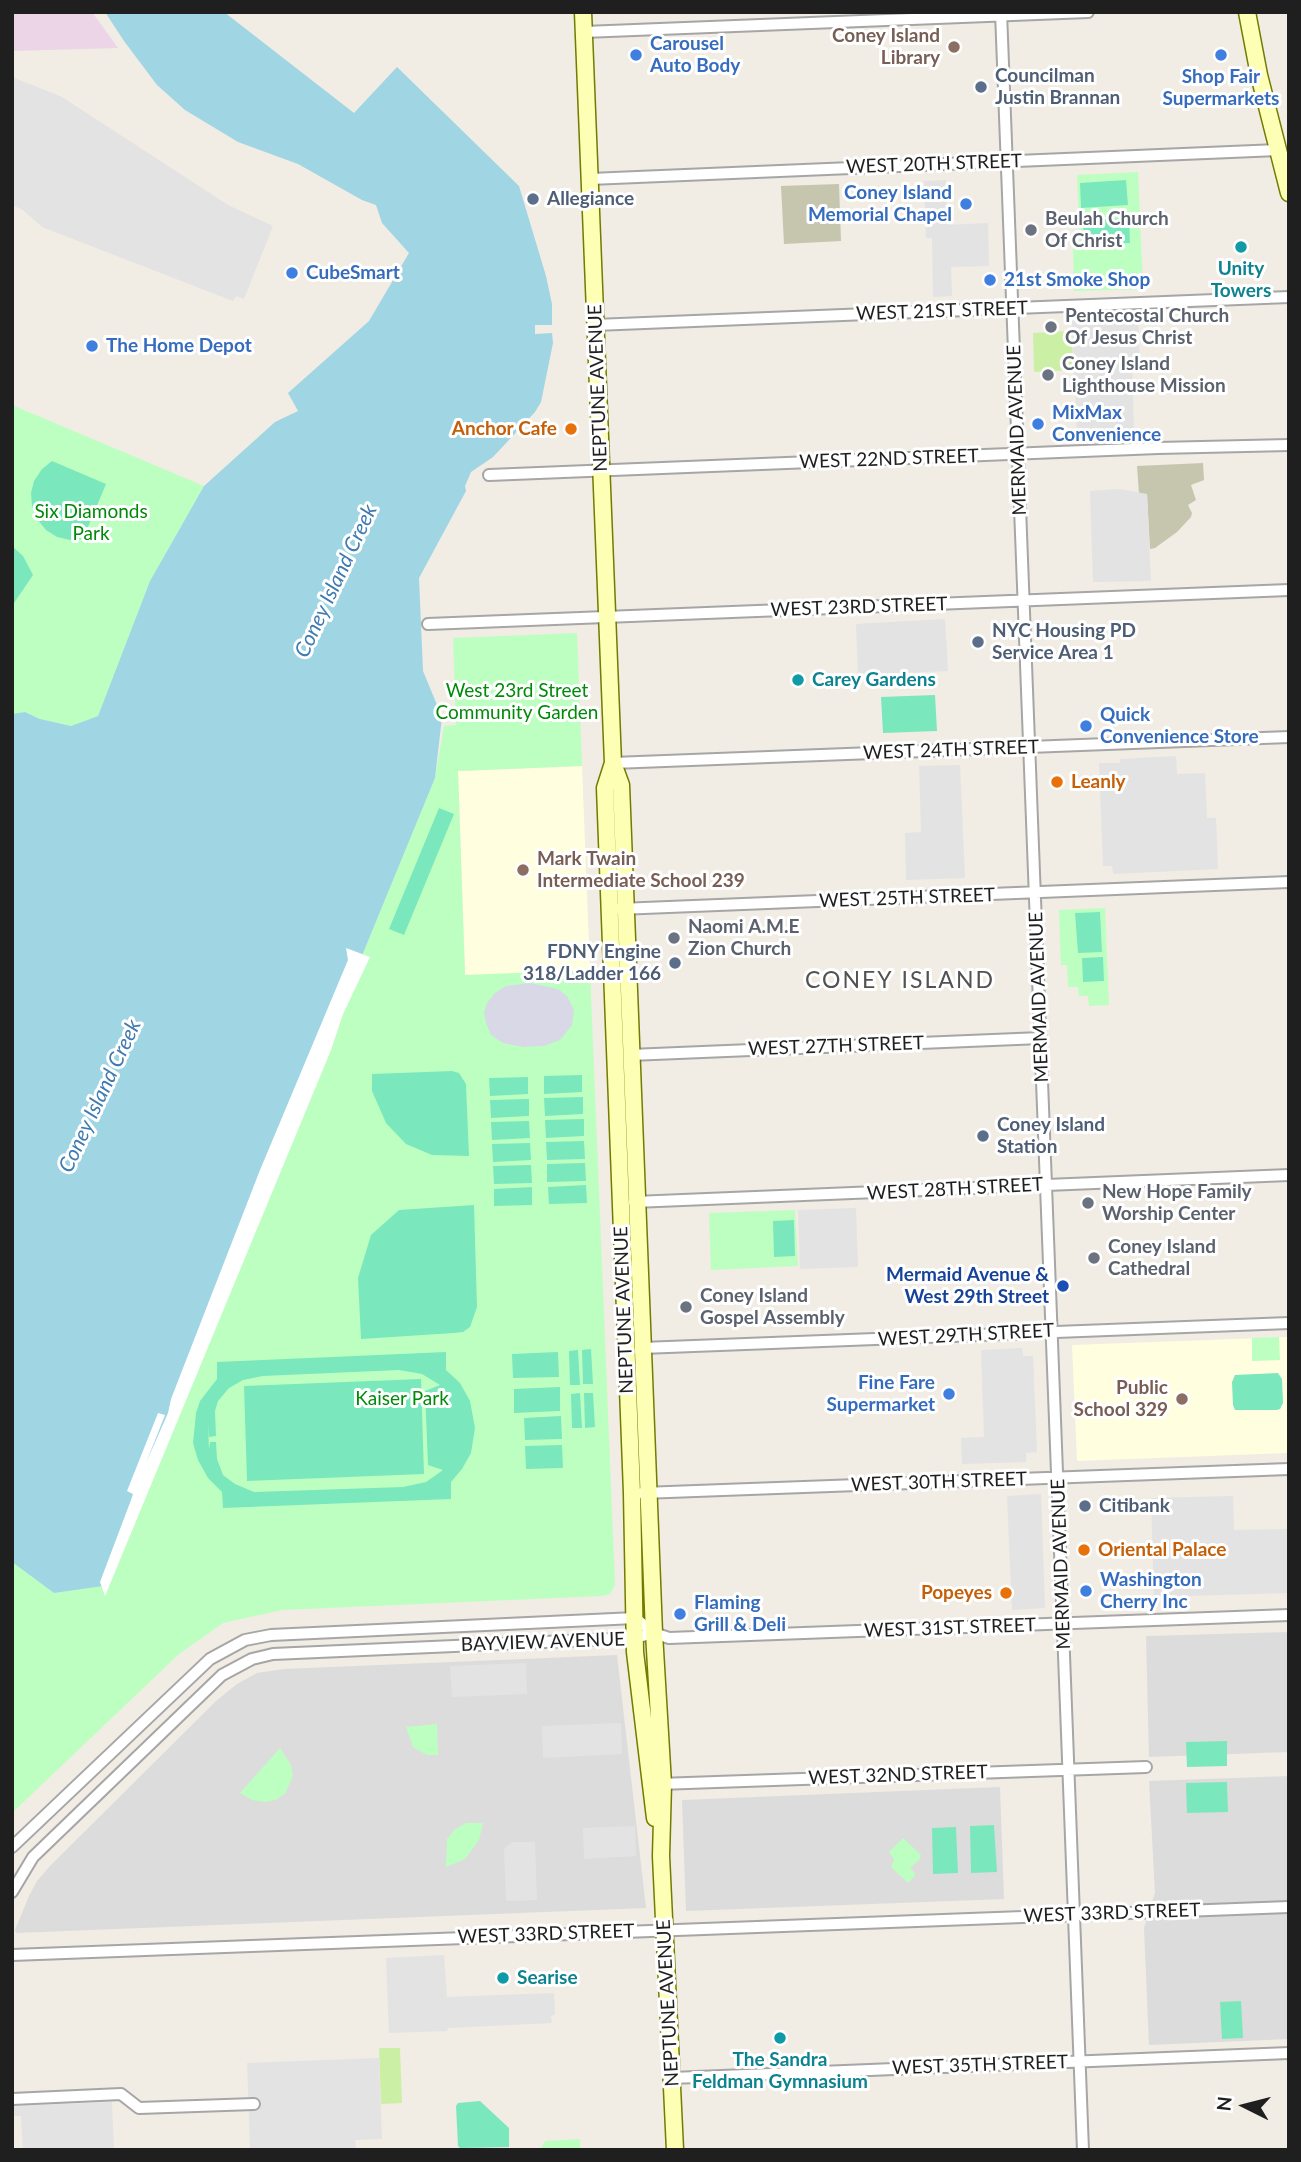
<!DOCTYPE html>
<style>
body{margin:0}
#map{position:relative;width:1301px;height:2162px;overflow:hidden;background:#f1ece4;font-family:Lato,sans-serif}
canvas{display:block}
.frame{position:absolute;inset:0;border:14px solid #1f1f1f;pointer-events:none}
.north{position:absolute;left:1210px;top:2071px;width:70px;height:70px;-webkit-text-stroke:5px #fff;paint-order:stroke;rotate:276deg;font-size:19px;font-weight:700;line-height:28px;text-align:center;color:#1f1f1f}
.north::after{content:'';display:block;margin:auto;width:24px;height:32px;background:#1f1f1f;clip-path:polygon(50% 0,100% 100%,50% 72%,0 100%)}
</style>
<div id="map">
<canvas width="1301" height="2162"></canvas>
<div class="frame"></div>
<div class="north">N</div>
</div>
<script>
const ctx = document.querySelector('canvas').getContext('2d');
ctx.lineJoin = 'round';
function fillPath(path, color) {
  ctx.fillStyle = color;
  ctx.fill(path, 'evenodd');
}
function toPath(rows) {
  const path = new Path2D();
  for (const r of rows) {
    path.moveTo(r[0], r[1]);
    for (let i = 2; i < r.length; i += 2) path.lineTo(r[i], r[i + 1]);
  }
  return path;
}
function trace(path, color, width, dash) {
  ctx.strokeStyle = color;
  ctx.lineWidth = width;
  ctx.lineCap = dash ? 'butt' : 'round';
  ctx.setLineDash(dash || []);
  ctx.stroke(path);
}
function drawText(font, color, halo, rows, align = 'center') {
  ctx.font = font + ' Lato,sans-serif';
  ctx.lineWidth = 6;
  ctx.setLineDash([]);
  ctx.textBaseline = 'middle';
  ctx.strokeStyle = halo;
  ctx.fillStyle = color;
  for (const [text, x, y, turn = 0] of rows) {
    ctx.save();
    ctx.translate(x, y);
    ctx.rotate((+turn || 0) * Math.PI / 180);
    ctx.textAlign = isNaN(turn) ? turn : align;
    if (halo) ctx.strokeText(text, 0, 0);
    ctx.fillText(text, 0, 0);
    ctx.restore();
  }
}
const residential = toPath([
 [1289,1632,1289,1752,1149,1757,1146,1636],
 [617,1655,646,1908,16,1933,15,1930,29,1896,37,1881,50,1866,216,1701,237,1684,257,1673,284,1669],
 [1289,1776,1289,2039,1149,2045,1144,1928,1155,1893,1149,1781],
 [1000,1787,1004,1899,686,1911,682,1800]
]);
const industrial = toPath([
 [12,12,92,12,118,48,12,51]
]);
const education = toPath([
 [582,766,590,970,465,976,458,771],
 [1289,1337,1289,1453,1077,1461,1072,1345]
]);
const construction = toPath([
 [839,184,841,241,784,244,781,186],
 [1203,463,1204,480,1191,485,1196,500,1188,505,1192,513,1191,517,1177,532,1155,548,1150,549,1147,494,1139,494,1137,466]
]);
const grass = toPath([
 [1072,331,1073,370,1034,372,1033,333],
 [379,2048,400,2048,402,2103,381,2104]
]);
const park = toPath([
 [1138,172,1143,289,1074,291,1073,245,1080,244,1077,175],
 [12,405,204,486,150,581,98,716,71,726,40,719,25,712,12,714],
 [577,633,582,766,458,771,465,975,590,970,615,1585,610,1594,602,1596,282,1610,223,1623,179,1654,12,1813,12,1562,54,1593,103,1585,435,778,444,726,456,725,453,638],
 [1105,908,1109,1005,1089,1006,1088,996,1079,996,1078,987,1068,987,1067,965,1061,965,1059,910],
 [795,1210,798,1266,711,1270,709,1213],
 [1279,1337,1280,1360,1252,1361,1252,1338],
 [437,1724,438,1755,427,1755,413,1747,406,1727],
 [280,1748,291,1765,293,1776,285,1794,275,1800,266,1802,252,1800,240,1793],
 [466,1823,483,1823,479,1840,465,1859,446,1867,447,1839,455,1829],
 [903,1838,921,1855,919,1860,910,1868,916,1874,908,1883,891,1867,894,1859,889,1852],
 [580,2139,580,2150,540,2150,545,2141]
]);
const pitch = toPath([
 [1126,180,1128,205,1081,208,1080,183],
 [1129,218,1130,243,1084,245,1083,220],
 [52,461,106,484,83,539,70,540,57,537,46,530,37,519,32,507,31,493,34,481,42,469],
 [12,546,23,556,33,575,12,606],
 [935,695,937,731,883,733,881,697],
 [439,808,454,814,404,935,389,929],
 [1100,912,1102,952,1078,953,1075,913],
 [1103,957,1104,981,1083,982,1082,958],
 [452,1071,459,1073,466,1084,469,1156,432,1155,406,1144,386,1123,372,1091,372,1074],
 [582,1075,582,1092,544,1094,544,1076],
 [528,1077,528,1094,490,1096,489,1078],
 [583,1097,583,1114,545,1116,544,1098],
 [529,1099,529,1116,491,1118,490,1100],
 [584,1119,584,1136,546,1138,545,1120],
 [529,1121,530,1138,492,1140,491,1122],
 [584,1141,585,1159,547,1160,546,1142],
 [530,1143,531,1160,493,1162,492,1144],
 [585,1163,586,1181,547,1182,547,1164],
 [531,1165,532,1183,494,1184,493,1166],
 [586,1185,587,1203,549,1204,548,1187],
 [532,1187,532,1205,494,1206,494,1189],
 [474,1205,477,1307,470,1327,463,1332,454,1333,361,1339,358,1278,371,1235,399,1210],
 [794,1220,795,1256,774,1257,773,1221],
 [591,1349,593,1384,583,1384,582,1350],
 [578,1350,580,1385,570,1385,569,1351],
 [446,1352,446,1370,460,1383,470,1401,475,1428,471,1453,462,1469,451,1482,451,1499,223,1508,222,1492,208,1478,198,1460,193,1443,196,1413,200,1401,217,1379,217,1362],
 [399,1370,422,1374,440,1385,425,1391,428,1465,443,1470,426,1482,403,1487,254,1492,235,1484,223,1475,217,1459,216,1442,210,1442,209,1449,208,1423,209,1437,216,1436,215,1411,218,1401,229,1388,243,1380,263,1376],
 [558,1352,559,1377,513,1378,512,1354],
 [1278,1373,1282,1379,1283,1403,1280,1409,1277,1410,1235,1410,1233,1405,1232,1382,1235,1375],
 [421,1379,424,1474,247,1481,244,1386],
 [560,1387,560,1411,514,1413,514,1389],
 [580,1393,582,1428,572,1428,571,1394],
 [584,1393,593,1393,595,1427,585,1428],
 [561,1416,562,1439,525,1440,524,1418],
 [562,1445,563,1468,526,1469,525,1446],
 [1227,1741,1227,1766,1187,1767,1186,1742],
 [1227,1782,1228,1812,1187,1813,1186,1783],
 [994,1825,997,1872,971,1873,970,1826],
 [956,1827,958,1873,933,1874,932,1828],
 [1241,2001,1243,2038,1222,2039,1220,2002],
 [480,2101,509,2128,509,2147,460,2148,458,2146,456,2106,458,2103]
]);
const parking = toPath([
 [12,77,62,97,228,205,273,226,244,299,236,296,233,301,42,227,23,210,12,205],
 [946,180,948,225,988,223,989,266,951,267,952,296,933,297,932,238,926,238,924,181],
 [1138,318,1140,362,1132,363,1134,434,1077,437,1072,321],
 [1119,489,1147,494,1151,581,1093,582,1090,491],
 [945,619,948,671,858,675,856,624],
 [1176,756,1177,774,1205,773,1207,818,1216,818,1218,869,1113,874,1112,866,1103,866,1099,763,1120,763,1120,759],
 [960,765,965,878,906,880,905,833,921,832,919,766],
 [856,1208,858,1267,800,1269,798,1210],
 [1022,1348,1023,1356,1033,1356,1037,1452,1026,1453,1026,1462,962,1464,961,1438,984,1437,981,1350],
 [1041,1494,1045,1608,1012,1610,1007,1496],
 [1233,1496,1234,1530,1289,1529,1289,1593,1154,1597,1151,1498],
 [526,1663,527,1694,452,1697,450,1666],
 [621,1723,622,1754,543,1758,542,1726],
 [635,1826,636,1856,584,1859,583,1828],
 [512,1842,535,1842,537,1900,506,1901,504,1849],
 [444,1955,447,1997,554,1993,555,2014,551,2016,552,2023,448,2028,447,2031,389,2033,386,1958],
 [379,2058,382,2139,355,2140,356,2150,250,2150,247,2063],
 [112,2102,114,2150,23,2150,21,2116,12,2116,12,2106]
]);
const plaza = toPath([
 [530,983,558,989,567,996,574,1010,572,1025,560,1040,544,1046,523,1047,503,1043,491,1035,486,1023,484,1013,487,1003,495,993,506,986]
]);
const water = toPath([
 [105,12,224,12,354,113,397,67,519,186,546,276,552,304,552,325,535,325,535,334,552,333,553,343,541,402,535,412,493,457,471,472,465,486,466,491,419,578,423,671,442,717,435,778,103,1586,54,1593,12,1562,12,714,25,712,40,719,71,726,98,716,150,581,204,486,275,422,298,411,288,393,369,321,409,253,382,223,376,205,362,200,298,164,238,142,185,110,157,85,124,41]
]);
const pier = toPath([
 [346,948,370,957,343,1014,331,1050,105,1596,100,1582,131,1500,133,1494,127,1491,158,1413,165,1415,146,1463,168,1413,171,1399,260,1170,348,960]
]);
const street = toPath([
 [1001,12,1083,2150],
 [584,32,1088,12],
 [590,179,1278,150],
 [595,325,1289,297],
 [489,475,1158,448,1289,445],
 [428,624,1289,590],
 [613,763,1289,737],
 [619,909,1289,882],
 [630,1055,1041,1038],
 [634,1202,1289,1175],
 [642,1348,1289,1323],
 [642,1493,1289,1469],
 [659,1784,1146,1767],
 [12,1847,210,1659,245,1640,271,1635,635,1618,654,1633,669,1638,1289,1615],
 [12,1892,33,1857,222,1675,252,1659,273,1654,635,1638,654,1633],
 [12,1955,1289,1907],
 [672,2078,1289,2053],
 [12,2099,121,2094,139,2108,254,2104]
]);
const secondary = toPath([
 [583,12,613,763,621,785,654,1633,663,1784,661,1856,675,2150],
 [1247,12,1259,75,1289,193],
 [613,763,605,788,632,1493,635,1652,655,1818]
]);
const markers = [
 [954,47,7,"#8d6e63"],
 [636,55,7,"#3f7fe0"],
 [1221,55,7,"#3f7fe0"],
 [981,87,7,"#5c6f8a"],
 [533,199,7,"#5c6f8a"],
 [966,204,7,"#3f7fe0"],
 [1031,230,7,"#6b7280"],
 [1241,247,7,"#0f9aa8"],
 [292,273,7,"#3f7fe0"],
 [990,280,7,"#3f7fe0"],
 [1051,327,7,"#6b7280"],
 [92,346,7,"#3f7fe0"],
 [1048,375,7,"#6b7280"],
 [1038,424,7,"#3f7fe0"],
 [571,429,7,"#e8710a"],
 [978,642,7,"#5c6f8a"],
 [798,680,7,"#0f9aa8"],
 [1086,726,7,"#3f7fe0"],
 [1057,782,7,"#e8710a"],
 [523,870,7,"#8d6e63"],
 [674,938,7,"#6b7280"],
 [675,963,7,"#5c6f8a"],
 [983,1136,7,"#5c6f8a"],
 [1088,1203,7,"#6b7280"],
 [1094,1258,7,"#6b7280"],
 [1063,1286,7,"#1a4fb4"],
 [686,1307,7,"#6b7280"],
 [949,1394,7,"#3f7fe0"],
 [1182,1399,7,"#8d6e63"],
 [1085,1506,7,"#5c6f8a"],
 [1084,1550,7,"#e8710a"],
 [1086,1591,7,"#3f7fe0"],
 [1006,1593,7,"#e8710a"],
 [680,1614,7,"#3f7fe0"],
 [503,1978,7,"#0f9aa8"],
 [780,2038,7,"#0f9aa8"]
];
const educationNames = [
 ["Coney Island",940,36],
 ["Library",940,58],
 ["Mark Twain",537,859,"left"],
 ["Intermediate School 239",537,881,"left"],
 ["Public",1168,1388],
 ["School 329",1168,1410]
];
const shopNames = [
 ["Carousel",650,44],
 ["Auto Body",650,66],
 ["Shop Fair",1221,77,"center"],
 ["Supermarkets",1221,99,"center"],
 ["Coney Island",952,193,"right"],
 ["Memorial Chapel",952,215,"right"],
 ["CubeSmart",306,273],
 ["21st Smoke Shop",1004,280],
 ["The Home Depot",106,346],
 ["MixMax",1052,413],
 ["Convenience",1052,435],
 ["Quick",1100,715],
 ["Convenience Store",1100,737],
 ["Fine Fare",935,1383,"right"],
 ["Supermarket",935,1405,"right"],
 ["Washington",1100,1580],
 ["Cherry Inc",1100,1602],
 ["Flaming",694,1603],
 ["Grill & Deli",694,1625]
];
const serviceNames = [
 ["Councilman",995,76],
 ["Justin Brannan",995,98],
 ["Allegiance",547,199],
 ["NYC Housing PD",992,631],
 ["Service Area 1",992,653],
 ["FDNY Engine",661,952,"right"],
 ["318/Ladder 166",661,974,"right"],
 ["Coney Island",997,1125],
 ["Station",997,1147],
 ["Citibank",1099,1506]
];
const streetNames = [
 ["WEST 20TH STREET",934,164,-2],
 ["WEST 21ST STREET",942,311,-2],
 ["NEPTUNE AVENUE",598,388,-92],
 ["MERMAID AVENUE",1017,430,-92],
 ["WEST 22ND STREET",889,459,-2],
 ["WEST 23RD STREET",859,607,-2],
 ["WEST 24TH STREET",951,750,-2],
 ["WEST 25TH STREET",907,898,-2],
 ["MERMAID AVENUE",1039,997,-92],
 ["WEST 27TH STREET",836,1046,-2],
 ["WEST 28TH STREET",955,1189,-3],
 ["NEPTUNE AVENUE",624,1310,-92],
 ["WEST 29TH STREET",966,1335,-3],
 ["WEST 30TH STREET",939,1482,-2],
 ["MERMAID AVENUE",1061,1564,-92],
 ["WEST 31ST STREET",950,1628,-2],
 ["BAYVIEW AVENUE",543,1642,-2],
 ["WEST 32ND STREET",898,1775,-2],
 ["WEST 33RD STREET",1112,1913,-2],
 ["WEST 33RD STREET",546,1934,-2],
 ["NEPTUNE AVENUE",668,2003,-93],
 ["WEST 35TH STREET",980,2065,-2]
];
const worshipNames = [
 ["Beulah Church",1045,219],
 ["Of Christ",1045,241],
 ["Pentecostal Church",1065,316],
 ["Of Jesus Christ",1065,338],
 ["Coney Island",1062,364],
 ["Lighthouse Mission",1062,386],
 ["Naomi A.M.E",688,927],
 ["Zion Church",688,949],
 ["New Hope Family",1102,1192],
 ["Worship Center",1102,1214],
 ["Coney Island",1108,1247],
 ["Cathedral",1108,1269],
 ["Coney Island",700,1296],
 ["Gospel Assembly",700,1318]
];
const cultureNames = [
 ["Unity",1241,269],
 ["Towers",1241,291],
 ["Carey Gardens",812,680,"left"],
 ["Searise",517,1978,"left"],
 ["The Sandra",780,2060],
 ["Feldman Gymnasium",780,2082]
];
const foodNames = [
 ["Anchor Cafe",557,429],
 ["Leanly",1071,782,"left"],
 ["Oriental Palace",1098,1550,"left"],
 ["Popeyes",992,1593]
];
const parkNames = [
 ["Six Diamonds",91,512],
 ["Park",91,534],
 ["West 23rd Street",517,691],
 ["Community Garden",517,713],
 ["Kaiser Park",402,1399]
];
const transitNames = [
 ["Mermaid Avenue &",1049,1275],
 ["West 29th Street",1049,1297]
];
const waterNames = [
 ["Coney Island Creek",336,581,-65],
 ["Coney Island Creek",100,1096,-65]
];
const quarterNames = [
 ["CONEY ISLAND",900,981]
];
fillPath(residential, '#dddcdc');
fillPath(industrial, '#ebd5e7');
fillPath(education, '#fffedf');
fillPath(construction, '#c6c6af');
fillPath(grass, '#cbf0a5');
fillPath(park, '#bdffc1');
fillPath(pitch, '#7ae8bc');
fillPath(parking, '#e3e3e3');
fillPath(plaza, '#d8d8e7');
fillPath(water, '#a0d5e3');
fillPath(pier, '#fff');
trace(street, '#a6a6a6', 14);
trace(secondary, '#717c00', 19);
trace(street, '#fff', 10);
trace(secondary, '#fcffb4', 16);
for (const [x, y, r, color] of markers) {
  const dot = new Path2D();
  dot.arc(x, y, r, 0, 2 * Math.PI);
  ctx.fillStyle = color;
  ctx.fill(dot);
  trace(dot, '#fff', 2.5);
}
drawText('bold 19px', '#785e54', '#fff', educationNames, 'right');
drawText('bold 19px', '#366cbe', '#fff', shopNames, 'left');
drawText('bold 19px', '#4e5e75', '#fff', serviceNames, 'left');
drawText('19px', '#1f1f1f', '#fff', streetNames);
drawText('bold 19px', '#5b616d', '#fff', worshipNames, 'left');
drawText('bold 19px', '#0d838f', '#fff', cultureNames);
drawText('bold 19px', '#c56008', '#fff', foodNames, 'right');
drawText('19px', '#008a09', '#fff', parkNames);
drawText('bold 19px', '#164399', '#fff', transitNames, 'right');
drawText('italic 21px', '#3f7ab1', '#fff', waterNames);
ctx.letterSpacing = '2px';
drawText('23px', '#525252', '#fff', quarterNames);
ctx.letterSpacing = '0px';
</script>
